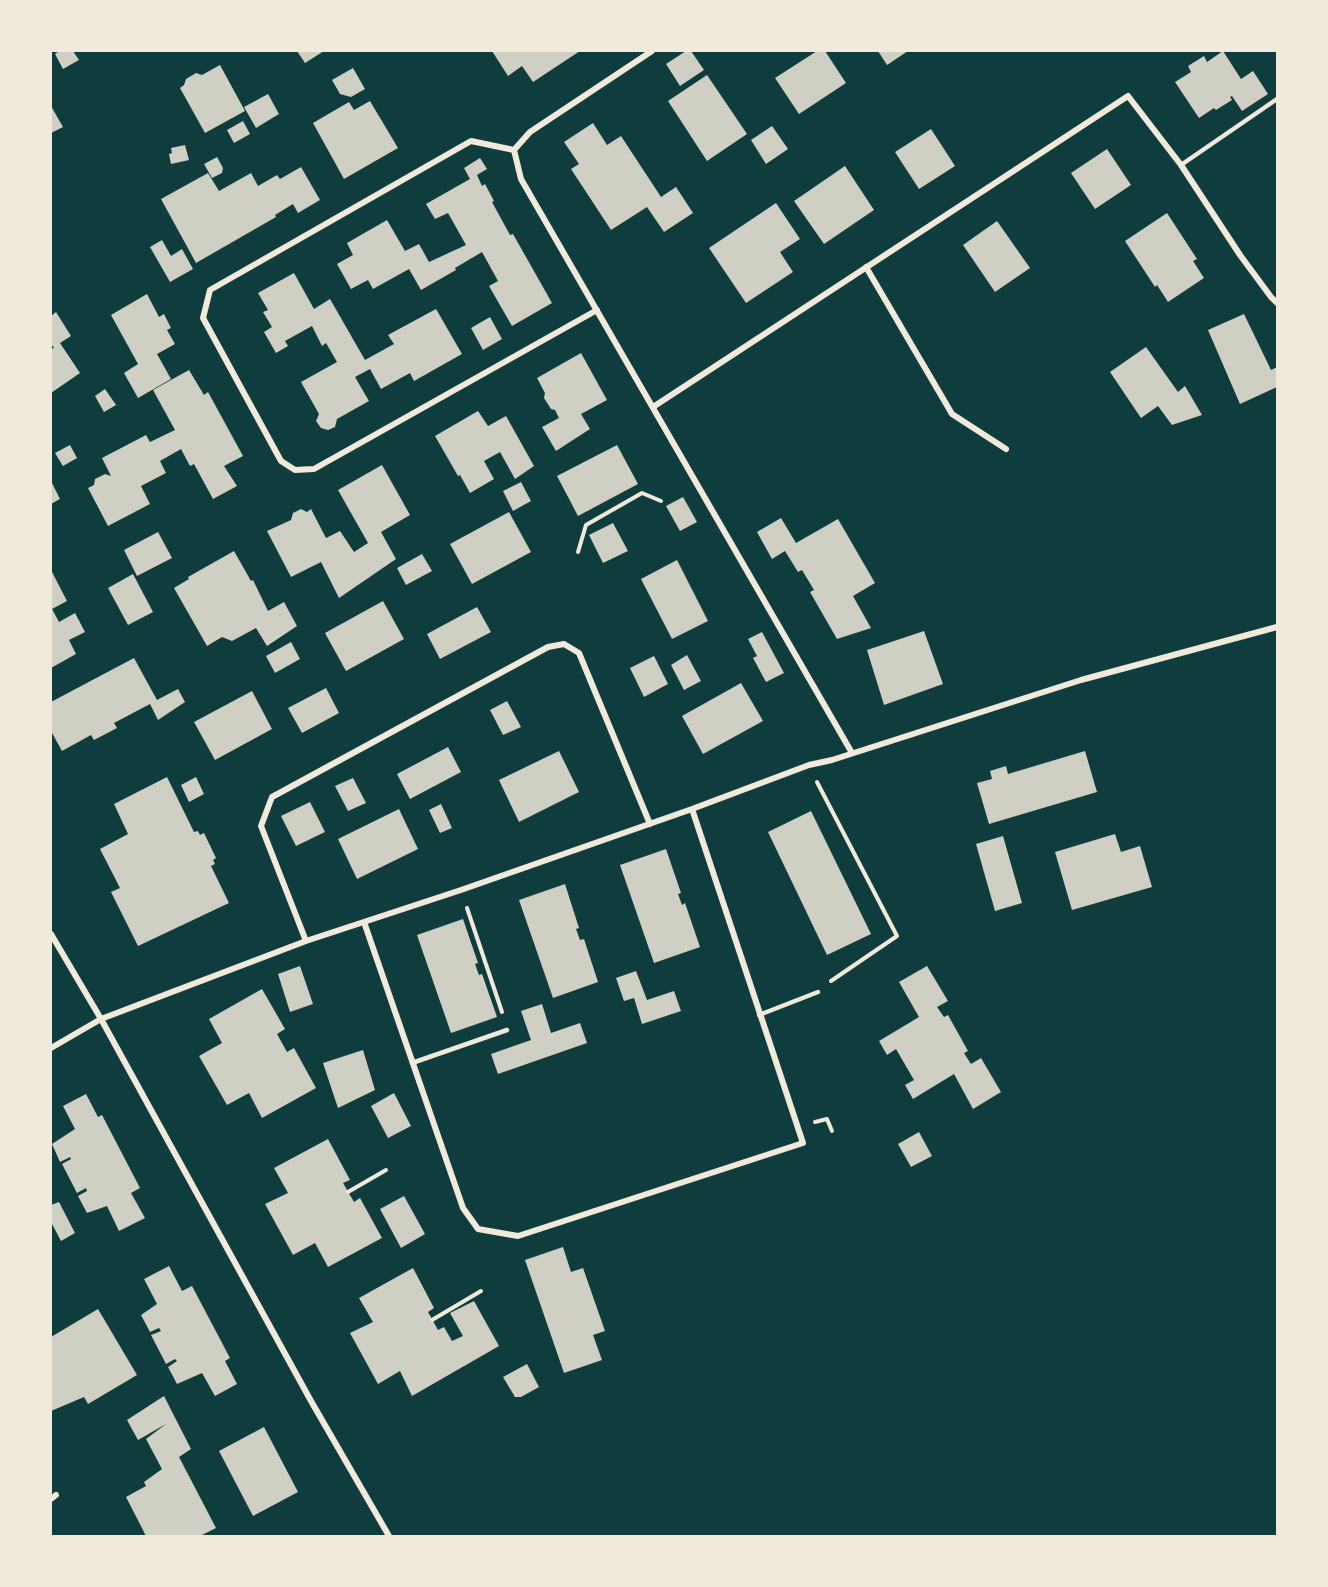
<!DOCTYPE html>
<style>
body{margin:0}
#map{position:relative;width:1328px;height:1587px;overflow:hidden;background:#0f3d3e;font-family:"Public Sans",sans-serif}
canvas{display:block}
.frame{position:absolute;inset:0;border:52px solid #f1e9da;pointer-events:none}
</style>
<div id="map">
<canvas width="1328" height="1587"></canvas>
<div class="frame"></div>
</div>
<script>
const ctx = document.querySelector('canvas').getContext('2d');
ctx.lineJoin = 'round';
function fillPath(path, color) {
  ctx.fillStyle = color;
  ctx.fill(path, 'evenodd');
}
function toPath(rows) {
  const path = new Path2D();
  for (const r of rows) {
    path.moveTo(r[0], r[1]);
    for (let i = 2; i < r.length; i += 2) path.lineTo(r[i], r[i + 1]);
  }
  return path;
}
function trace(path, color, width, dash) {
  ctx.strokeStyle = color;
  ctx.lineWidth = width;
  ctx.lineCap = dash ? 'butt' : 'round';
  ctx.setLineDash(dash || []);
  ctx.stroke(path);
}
const building = toPath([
 [59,51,73,51,79,60,63,69,55,54],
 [297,51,324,51,305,63],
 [492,51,580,51,533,82,522,66,508,76],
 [686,51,691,51,704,70,680,86,666,64],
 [817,51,825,51,846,83,799,114,775,78],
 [878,51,908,51,887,65],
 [1223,51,1241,79,1253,71,1268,94,1242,111,1232,96,1230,97,1232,100,1216,110,1214,108,1199,118,1175,82,1191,72,1188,66,1204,56,1207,62],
 [220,65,245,111,205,133,180,88,184,85,186,79,196,73,202,75],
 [353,68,365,89,351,97,340,94,332,80],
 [707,75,747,134,707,161,668,101],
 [268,94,279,114,256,128,244,107],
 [370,101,398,148,344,179,313,123,349,102,354,110],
 [51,106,63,127,51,133],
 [243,121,250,134,234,143,227,130],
 [593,123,607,145,621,136,661,197,676,187,693,213,664,232,647,207,611,230,571,169,579,164,564,142],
 [772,126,788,149,766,164,751,140],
 [931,129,955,166,919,189,895,152],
 [185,145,189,160,171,164,169,154,172,153,171,148],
 [1107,149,1131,185,1095,209,1071,173],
 [217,157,223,168,222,173,212,178,204,164],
 [480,158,487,169,477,175,482,186,485,184,494,201,492,202,510,235,513,234,552,303,512,326,489,286,498,281,482,252,455,268,456,270,421,290,409,269,373,289,368,280,351,289,337,264,353,255,347,243,387,220,405,251,419,244,429,262,466,245,448,213,435,219,426,204,470,179,464,168],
 [845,166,874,210,824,244,794,201],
 [301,167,320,200,298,213,293,204,275,215,276,217,196,263,161,199,208,173,219,191,251,173,258,186,277,175,280,179],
 [776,203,800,239,780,252,793,272,746,303,709,248],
 [1167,213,1197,259,1193,261,1204,278,1168,302,1157,285,1155,287,1125,241],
 [997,221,1030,268,995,292,963,245],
 [162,240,171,256,182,249,193,269,170,282,150,247],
 [294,273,314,309,330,299,365,360,394,344,388,335,436,309,462,354,414,381,410,373,381,389,370,369,355,377,369,401,337,419,335,427,328,430,321,428,316,421,319,414,301,382,337,362,326,343,322,346,312,326,285,341,288,346,276,353,264,332,272,327,263,312,268,310,258,293],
 [147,294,159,317,164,314,171,328,167,330,175,344,157,354,171,379,138,398,124,373,138,364,111,315],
 [56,312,71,336,60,343,80,373,51,393,51,349,54,348,51,344,51,316],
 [1244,314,1271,370,1277,367,1277,387,1240,404,1208,330],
 [490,317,502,339,483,350,471,328],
 [1146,347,1178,392,1185,386,1202,415,1172,425,1158,406,1141,418,1110,372],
 [581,353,607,400,581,414,590,429,556,451,542,427,559,418,555,410,551,409,544,398,545,393,537,378],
 [189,370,204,395,208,392,243,456,224,466,237,486,213,499,194,464,190,466,181,449,160,461,166,473,141,486,150,504,108,526,88,488,94,485,95,479,105,474,111,476,102,458,146,435,150,442,175,430,153,390],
 [105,389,116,405,104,412,95,396],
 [478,411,488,426,506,416,534,466,515,479,500,452,484,461,494,479,470,493,460,475,458,476,435,436],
 [70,445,77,458,63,466,55,453],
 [617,445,638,484,578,516,557,476],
 [382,465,410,515,381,532,396,559,339,598,321,562,291,577,267,531,291,520,293,513,301,509,307,512,311,509,326,538,340,531,354,552,368,543,338,490],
 [51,481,60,499,51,504],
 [521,482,531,501,513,511,503,491],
 [683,497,697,522,680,531,666,506],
 [509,512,531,552,472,584,450,544],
 [781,518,796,543,838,519,875,583,853,596,871,628,837,639,810,592,814,590,802,570,798,572,785,551,772,559,757,532],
 [613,523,628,551,603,563,589,535],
 [158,532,172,558,137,576,124,550],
 [234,551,251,581,253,580,268,611,284,602,297,626,267,646,256,628,232,641,222,637,207,646,174,588,189,579,188,577],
 [422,554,432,571,406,585,397,568],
 [677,560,708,621,672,639,641,579],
 [51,570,67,601,52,609,59,622,75,613,85,632,69,640,76,654,51,668],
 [133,574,153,612,128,625,108,588],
 [383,601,404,639,346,671,325,633],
 [477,607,491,632,440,659,427,634],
 [924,631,943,684,884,705,867,650],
 [762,632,784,673,766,682,753,658,757,656,748,639],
 [291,642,300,659,275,673,266,656],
 [687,655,701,681,684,690,671,665],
 [654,656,668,684,644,697,630,668],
 [134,658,157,700,178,689,185,702,158,720,150,704,114,723,117,728,94,740,91,735,62,751,51,731,51,702],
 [741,683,763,721,703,754,682,716],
 [326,688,339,713,302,733,288,708],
 [252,691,272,729,215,760,194,722],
 [507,701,521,727,503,735,490,710],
 [448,747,461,772,410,799,397,774],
 [559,751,579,792,519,822,499,780],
 [1085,751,1097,792,989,824,977,783,992,779,990,771,1006,766,1008,774],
 [167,777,194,832,198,831,200,835,204,833,216,858,213,860,215,864,211,866,229,903,138,946,111,892,120,888,100,849,128,834,114,804],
 [196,777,204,794,189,802,181,785],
 [353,778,366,803,348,811,335,786],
 [310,802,325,832,296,846,281,816],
 [441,804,452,828,440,833,429,810],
 [399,809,418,849,357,879,338,839],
 [811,811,871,934,827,955,768,832],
 [1115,834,1121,852,1140,846,1152,887,1072,910,1055,852],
 [1003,836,1022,903,995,911,976,844],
 [666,849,681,893,678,894,682,905,685,903,700,947,654,963,620,865],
 [565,884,579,928,576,929,580,940,584,939,598,982,553,998,519,900],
 [463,919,478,963,475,964,479,975,482,974,497,1017,451,1033,417,935],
 [300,966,313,1004,290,1012,278,974],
 [927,966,948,1001,937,1007,944,1017,948,1015,968,1051,964,1053,971,1064,981,1058,1001,1092,973,1109,954,1074,913,1099,905,1085,914,1080,896,1049,887,1055,879,1041,919,1017,899,982],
 [636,971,647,1000,674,991,681,1011,642,1024,634,998,624,1001,616,978],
 [262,989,285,1029,277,1034,287,1052,294,1048,316,1088,262,1118,249,1093,227,1105,199,1056,222,1043,209,1019],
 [542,1004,551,1033,580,1023,587,1043,498,1074,491,1054,531,1040,521,1011],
 [363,1050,375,1090,338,1108,323,1063],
 [394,1093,411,1126,388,1138,371,1106],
 [86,1094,98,1117,102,1115,140,1188,131,1193,145,1218,119,1231,107,1206,87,1213,78,1196,87,1191,86,1188,77,1193,62,1164,71,1159,70,1157,60,1162,52,1144,75,1129,63,1106],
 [919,1132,932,1156,911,1167,898,1144],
 [328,1139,350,1180,343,1183,354,1202,360,1198,382,1238,328,1267,315,1243,293,1255,265,1204,288,1193,274,1168],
 [404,1196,425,1234,401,1248,380,1209],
 [59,1202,75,1233,61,1241,51,1222,51,1205],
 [563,1247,571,1272,583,1268,605,1331,593,1335,602,1360,564,1373,525,1260],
 [169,1266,182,1291,192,1286,230,1358,225,1361,237,1384,215,1396,202,1373,177,1384,168,1367,177,1361,175,1359,166,1364,151,1335,161,1331,159,1328,150,1332,141,1315,157,1304,144,1279],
 [413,1268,434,1308,428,1312,438,1330,444,1327,452,1341,463,1336,450,1313,474,1301,499,1346,412,1396,400,1371,378,1384,350,1333,373,1322,359,1298],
 [98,1309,137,1375,88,1404,84,1397,51,1411,51,1337],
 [527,1364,539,1387,521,1397,515,1397,503,1377],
 [164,1396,191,1449,179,1457,216,1528,200,1536,146,1536,126,1497,146,1486,144,1482,162,1469,146,1439,166,1424,138,1440,127,1420],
 [264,1427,298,1492,253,1516,219,1451]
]);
const path = toPath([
 [578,552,586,525,642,493,661,501],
 [817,782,897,936,831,981],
 [467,908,502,1012],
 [815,1122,827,1119,832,1131],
 [348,1192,386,1170],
 [432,1320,481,1291]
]);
const service = toPath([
 [1181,165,1277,99],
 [759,1015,818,992],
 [412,1063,507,1030]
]);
const minor = toPath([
 [514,150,521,179,852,753],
 [866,267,952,414,1006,449],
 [597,310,314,469,295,470,281,461,203,318,210,290,471,141,514,150,530,132,652,51],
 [653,407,1128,96,1181,165,1240,255,1271,297,1277,303],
 [364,922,463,1208,478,1229,518,1236,803,1143,692,809],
 [51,934,101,1019,311,1401,389,1536],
 [306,941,261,826,272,797,548,647,564,644,579,653,650,824],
 [51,1048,101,1019,306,941,461,890,692,809,809,765,832,760,1081,680,1277,627],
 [51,1499,56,1495]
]);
fillPath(building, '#cfcfc3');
trace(path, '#f1e9da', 4);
trace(service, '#f1e9da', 4.5);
trace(minor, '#f1e9da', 6);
</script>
